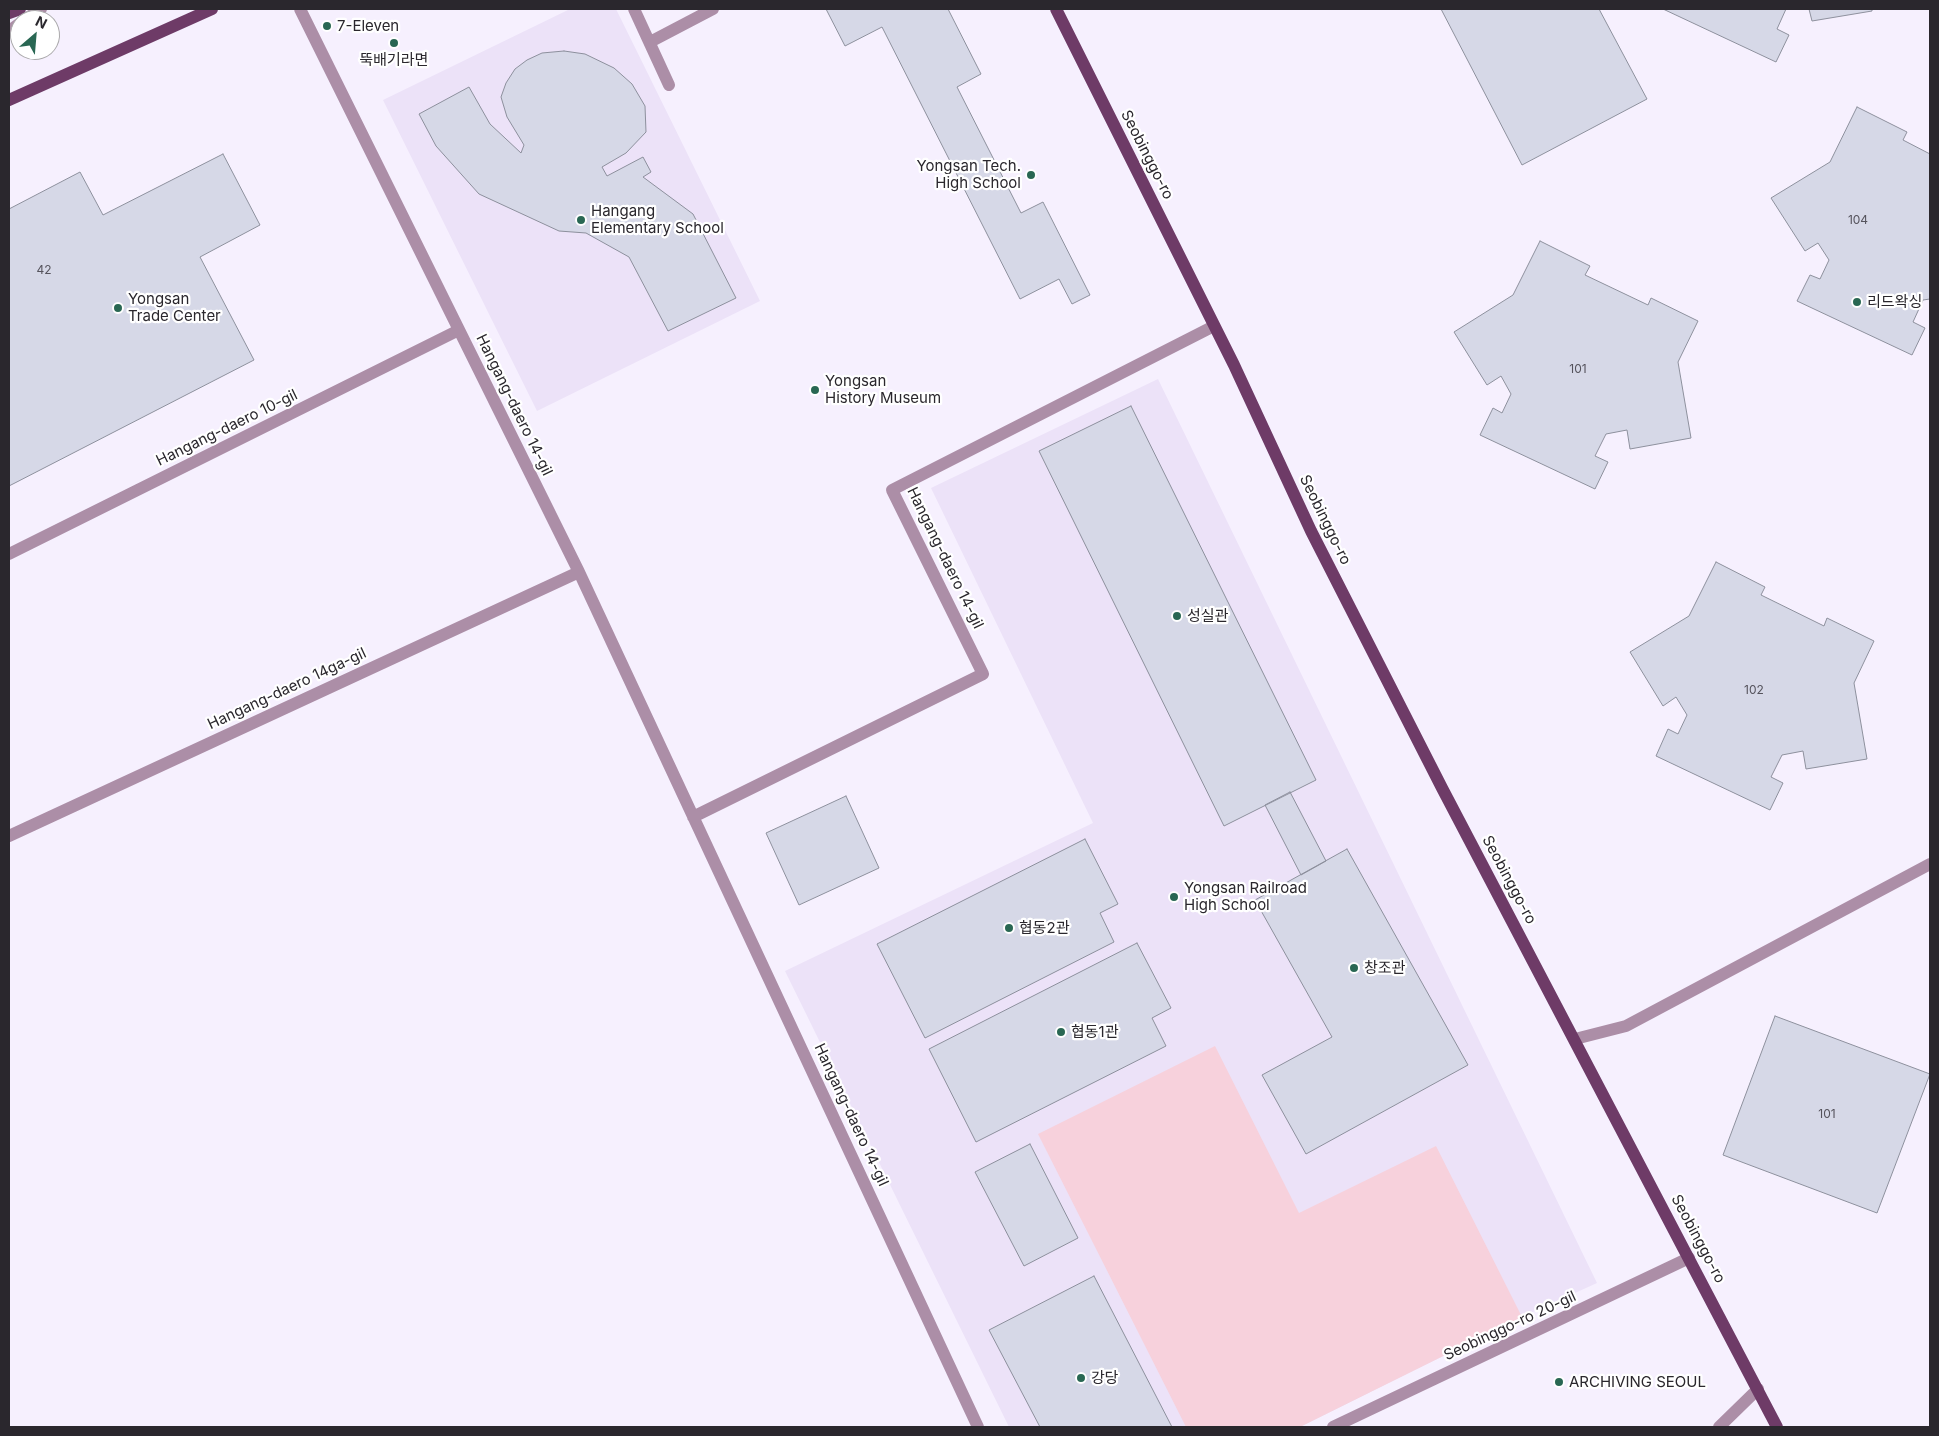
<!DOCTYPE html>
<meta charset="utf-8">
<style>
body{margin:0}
#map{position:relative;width:1939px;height:1436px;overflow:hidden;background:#f6f0fe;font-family:Inter,sans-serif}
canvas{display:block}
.frame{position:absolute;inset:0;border:10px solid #2a272d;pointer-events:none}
.north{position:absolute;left:10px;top:10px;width:50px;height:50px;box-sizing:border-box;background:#fff;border:1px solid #aaa9ab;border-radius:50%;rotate:27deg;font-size:14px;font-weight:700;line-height:20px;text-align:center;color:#2a272d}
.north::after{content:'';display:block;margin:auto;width:18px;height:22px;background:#296753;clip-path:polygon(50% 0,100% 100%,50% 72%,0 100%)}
</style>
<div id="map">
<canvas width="1939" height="1436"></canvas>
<div class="frame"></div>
<div class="north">N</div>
</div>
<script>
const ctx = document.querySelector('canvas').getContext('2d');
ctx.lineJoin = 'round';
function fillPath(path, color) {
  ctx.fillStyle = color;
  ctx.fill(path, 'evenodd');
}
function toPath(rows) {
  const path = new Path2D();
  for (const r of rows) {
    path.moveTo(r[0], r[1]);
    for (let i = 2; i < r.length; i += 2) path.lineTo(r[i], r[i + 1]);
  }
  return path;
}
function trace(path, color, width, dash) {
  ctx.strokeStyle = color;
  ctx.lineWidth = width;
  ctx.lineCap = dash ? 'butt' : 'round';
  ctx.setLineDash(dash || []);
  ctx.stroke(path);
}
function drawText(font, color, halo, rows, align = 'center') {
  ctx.font = font + ' Inter,"Noto Sans KR",sans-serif';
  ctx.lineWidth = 4.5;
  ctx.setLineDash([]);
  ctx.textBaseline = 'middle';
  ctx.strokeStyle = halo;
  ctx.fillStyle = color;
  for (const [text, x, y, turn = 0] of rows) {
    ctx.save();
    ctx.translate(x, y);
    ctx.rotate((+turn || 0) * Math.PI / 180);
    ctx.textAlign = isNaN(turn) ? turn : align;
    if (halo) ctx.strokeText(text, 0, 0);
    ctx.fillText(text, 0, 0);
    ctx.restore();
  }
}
const built = toPath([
 [570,9,616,9,760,301,537,411,383,100],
 [1158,379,1597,1283,1522,1317,1300,1427,1009,1427,785,971,1093,823,931,488]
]);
const green = toPath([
 [1215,1046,1299,1213,1436,1146,1522,1317,1300,1427,1186,1427,1038,1134]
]);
const building = toPath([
 [826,9,948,9,981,74,957,87,1021,213,1043,202,1090,295,1072,304,1059,279,1020,299,882,27,845,46,826,9],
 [1441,9,1599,9,1647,99,1522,165,1441,9],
 [1663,9,1786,9,1777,29,1789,35,1776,62,1663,9],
 [1809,9,1872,9,1872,11,1812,21,1809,9],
 [564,51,585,54,614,68,632,84,645,106,646,132,626,153,602,167,607,176,643,157,651,172,643,177,693,214,736,298,668,331,629,257,586,233,559,231,479,194,436,146,419,114,469,87,490,124,521,153,524,145,507,117,501,97,506,83,515,69,527,60,542,53,564,51],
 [1857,107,1907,132,1903,140,1930,154,1930,299,1923,300,1913,322,1925,328,1912,355,1797,301,1810,275,1820,279,1829,260,1818,243,1805,251,1771,198,1830,162,1857,107],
 [223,154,260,225,200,257,254,360,9,486,9,209,80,172,103,215,223,154],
 [1540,241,1590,266,1585,275,1648,305,1651,298,1698,321,1678,362,1691,438,1630,449,1627,430,1606,434,1595,456,1608,462,1595,489,1480,435,1493,408,1502,413,1511,394,1501,376,1487,385,1454,332,1513,295,1540,241],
 [1131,406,1316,780,1224,826,1039,451,1131,406],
 [1716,562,1765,587,1761,595,1824,626,1827,618,1874,641,1854,683,1867,759,1806,769,1803,751,1782,755,1771,777,1783,783,1770,810,1656,756,1668,729,1678,734,1687,715,1676,697,1663,706,1630,652,1689,616,1716,562],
 [1290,792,1326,861,1301,875,1265,805,1290,792],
 [846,796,879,868,799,905,766,833,846,796],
 [1085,839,1118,904,1100,913,1114,942,925,1038,877,944,1085,839],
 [1347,849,1468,1065,1306,1154,1262,1075,1332,1037,1255,900,1347,849],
 [1137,943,1171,1008,1152,1018,1166,1046,976,1142,929,1049,1137,943],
 [1775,1016,1930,1074,1877,1213,1723,1155,1775,1016],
 [1030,1144,1078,1238,1024,1266,975,1172,1030,1144],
 [1094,1276,1172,1427,1040,1427,989,1330,1094,1276]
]);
const minor = toPath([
 [300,9,579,572,978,1427],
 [634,9,669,85],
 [24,20,41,9],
 [9,31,20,23],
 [650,42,713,9],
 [9,554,459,330],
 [693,817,983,674,892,490,1214,326],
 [9,836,579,572],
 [1575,1039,1626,1026,1930,864],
 [1333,1427,1689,1258],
 [1719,1427,1758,1389]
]);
const major = toPath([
 [1056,9,1234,365,1311,531,1442,788,1777,1427],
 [9,13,20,9],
 [9,100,212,9]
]);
const markers = [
 [327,26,5,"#296753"],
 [394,43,5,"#296753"],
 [1031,175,5,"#296753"],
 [581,220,5,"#296753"],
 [1857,302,5,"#296753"],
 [118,308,5,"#296753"],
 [815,390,5,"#296753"],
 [1177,616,5,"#296753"],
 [1174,897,5,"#296753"],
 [1009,928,5,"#296753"],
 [1354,968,5,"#296753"],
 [1061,1032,5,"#296753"],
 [1081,1378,5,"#296753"],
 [1559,1382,5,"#296753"]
];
const numberNames = [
 ["104",1858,220],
 ["42",44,270],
 ["101",1578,369],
 ["102",1754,690],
 ["101",1827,1114]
];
const poiNames = [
 ["7-Eleven",337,26],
 ["뚝배기라면",394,60,"center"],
 ["Yongsan Tech.",1021,166,"right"],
 ["High School",1021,183,"right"],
 ["Hangang",591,211],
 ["Elementary School",591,228],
 ["Yongsan",128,299],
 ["Trade Center",128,316],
 ["리드왁싱",1867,302],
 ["Yongsan",825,381],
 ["History Museum",825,398],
 ["성실관",1187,616],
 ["Yongsan Railroad",1184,888],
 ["High School",1184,905],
 ["협동2관",1019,928],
 ["창조관",1364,968],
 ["협동1관",1071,1032],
 ["강당",1091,1378],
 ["ARCHIVING SEOUL",1569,1382]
];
const streetNames = [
 ["Seobinggo-ro",1147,155,63],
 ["Hangang-daero 14-gil",514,405,64],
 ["Hangang-daero 10-gil",227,428,-26],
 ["Seobinggo-ro",1325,520,64],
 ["Hangang-daero 14-gil",945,558,64],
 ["Hangang-daero 14ga-gil",287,689,-25],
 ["Seobinggo-ro",1509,880,62],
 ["Hangang-daero 14-gil",851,1115,65],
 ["Seobinggo-ro",1698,1239,62],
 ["Seobinggo-ro 20-gil",1510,1326,-25]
];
fillPath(built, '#ece2f8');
fillPath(green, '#f7d1dc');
fillPath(building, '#d6d8e7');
trace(building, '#8d909d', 1);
trace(minor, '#ac8ea7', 12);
trace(major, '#6e3b67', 12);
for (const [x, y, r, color] of markers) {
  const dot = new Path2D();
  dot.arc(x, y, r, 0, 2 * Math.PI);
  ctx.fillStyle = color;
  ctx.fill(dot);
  trace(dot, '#fff', 2);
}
drawText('12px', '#55535c', null, numberNames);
drawText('15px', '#2a272d', '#fff', poiNames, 'left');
drawText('15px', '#2a272d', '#fff', streetNames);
</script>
